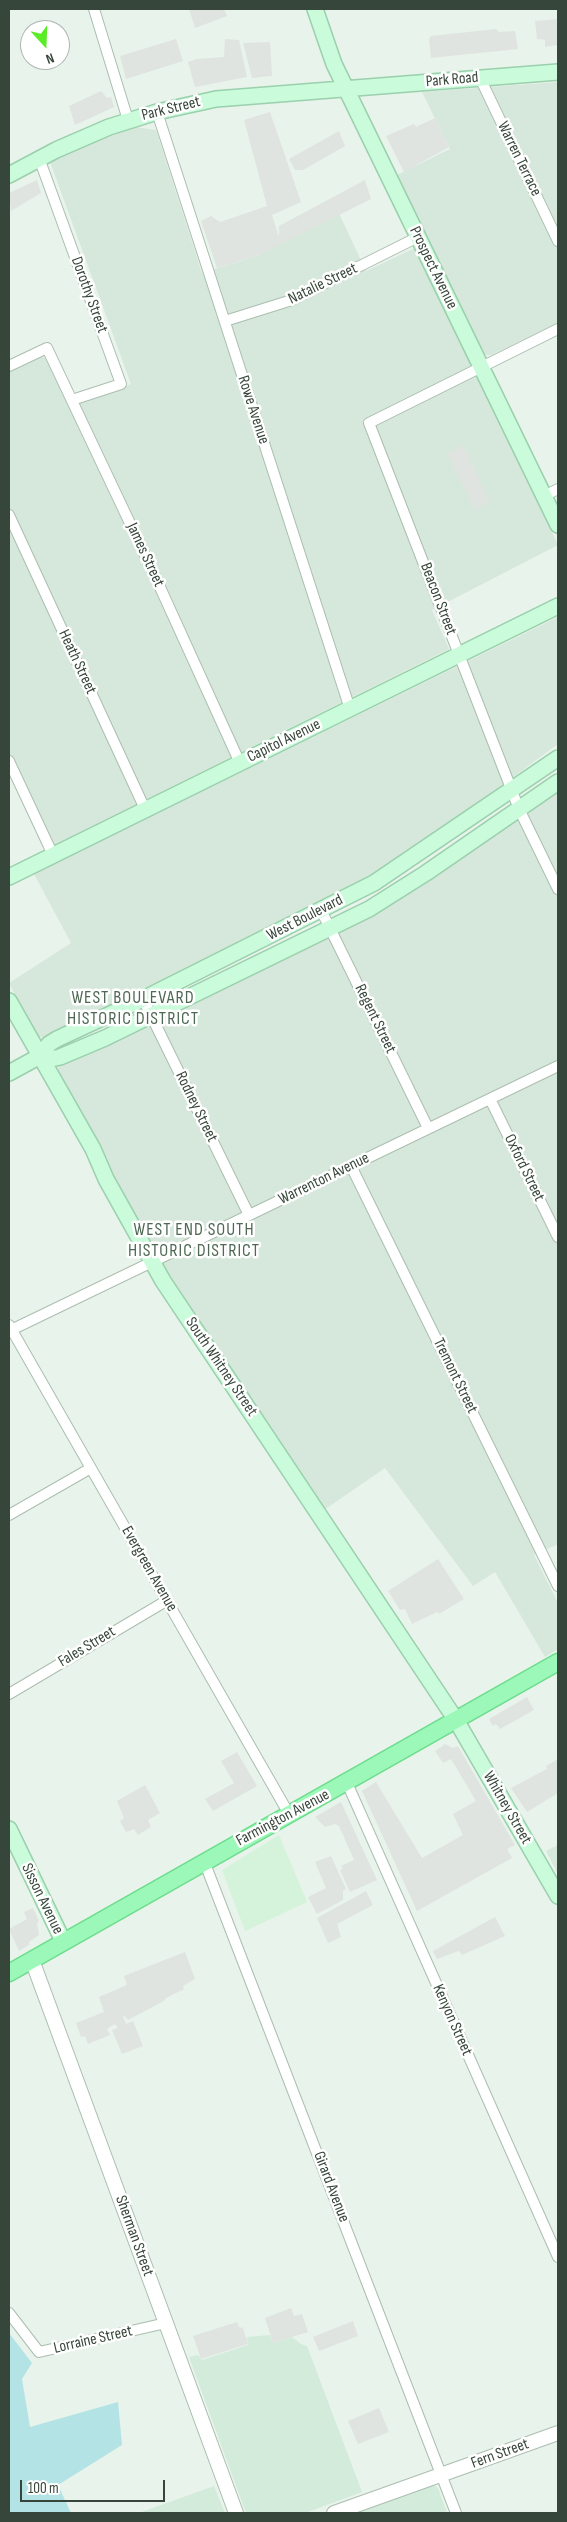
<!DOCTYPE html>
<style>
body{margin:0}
#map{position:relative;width:567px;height:2522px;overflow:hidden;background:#e8f3eb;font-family:"Sofia Sans Condensed",sans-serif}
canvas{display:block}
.frame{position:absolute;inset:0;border:10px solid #37463a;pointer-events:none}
.north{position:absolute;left:20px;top:20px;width:50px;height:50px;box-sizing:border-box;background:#fff;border:1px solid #afb5b0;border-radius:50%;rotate:160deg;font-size:14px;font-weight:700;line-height:20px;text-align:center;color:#37463a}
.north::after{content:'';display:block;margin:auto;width:18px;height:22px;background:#5aec26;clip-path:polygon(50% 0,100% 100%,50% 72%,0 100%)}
.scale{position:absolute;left:20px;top:2480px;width:145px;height:22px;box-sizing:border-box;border:2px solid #37463a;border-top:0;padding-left:6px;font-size:15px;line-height:18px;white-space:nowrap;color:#37463a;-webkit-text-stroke:4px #fff;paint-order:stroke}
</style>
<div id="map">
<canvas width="567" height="2522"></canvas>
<div class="frame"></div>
<div class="north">N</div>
<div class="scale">100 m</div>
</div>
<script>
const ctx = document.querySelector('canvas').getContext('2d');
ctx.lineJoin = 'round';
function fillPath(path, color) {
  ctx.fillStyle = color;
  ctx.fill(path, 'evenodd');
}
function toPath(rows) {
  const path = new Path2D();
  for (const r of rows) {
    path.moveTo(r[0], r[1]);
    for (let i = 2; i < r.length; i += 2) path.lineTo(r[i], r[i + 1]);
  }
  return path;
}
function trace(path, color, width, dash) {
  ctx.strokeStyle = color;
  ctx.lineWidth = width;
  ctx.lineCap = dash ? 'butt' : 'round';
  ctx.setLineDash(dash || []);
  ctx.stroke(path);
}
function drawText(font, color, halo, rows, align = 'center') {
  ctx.font = font + ' "Sofia Sans Condensed",sans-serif';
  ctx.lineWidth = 5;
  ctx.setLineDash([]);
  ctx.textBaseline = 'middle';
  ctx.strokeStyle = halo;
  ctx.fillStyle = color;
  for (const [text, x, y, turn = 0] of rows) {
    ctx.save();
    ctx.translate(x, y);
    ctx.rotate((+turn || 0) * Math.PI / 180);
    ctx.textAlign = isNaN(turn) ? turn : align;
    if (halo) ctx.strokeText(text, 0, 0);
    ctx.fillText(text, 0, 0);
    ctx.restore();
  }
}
const residential = toPath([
 [558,82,558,323,491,355,487,355,484,353,397,175,450,149,422,92],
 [135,127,156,130,202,273,259,255,256,243,285,233,336,207,366,271,415,248,558,545,432,610,449,649,54,845,15,762,9,765,9,371,41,357,46,358,70,407,131,384,49,159],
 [558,617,558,744,403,858,351,890,46,1039,36,1035,9,983,71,943,34,874],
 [558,791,558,1544,534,1555,558,1603,558,1649,545,1657,495,1572,473,1586,385,1468,324,1510,168,1273,57,1073,59,1066,376,913],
 [558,1845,558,1874,546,1851]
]);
const commercial = toPath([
 [279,1835,307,1902,245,1931,222,1870]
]);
const education = toPath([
 [270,2335,273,2343,292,2337,301,2344,307,2346,362,2492,305,2513,246,2513,189,2357,198,2355,202,2360,248,2345,247,2337],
 [433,2485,438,2488,447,2513,357,2513],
 [214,2486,225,2513,139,2513]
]);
const green = toPath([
 [9,2333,32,2363,22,2379,30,2427,118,2402,122,2445,58,2485,71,2513,9,2513]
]);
const parking = toPath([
 [189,9,224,9,227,16,195,28],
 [558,19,558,45,545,47,545,40,537,39,535,21],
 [496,29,499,32,515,31,518,49,431,58,429,39,431,36],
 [176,39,183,61,126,79,120,56],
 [225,39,239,40,247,77,195,87,188,62,197,59,224,57],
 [270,42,272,76,252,78,243,43],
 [101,91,107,98,111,97,114,107,75,125,69,106],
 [270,112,301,202,272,215,279,237,279,226,365,180,371,199,259,255,217,268,201,221,211,216,220,222,267,206,244,120],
 [435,118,449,147,404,172,386,136,414,124,416,127],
 [339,131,345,146,303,170,295,170,289,159],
 [37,180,41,193,11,211,9,193],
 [463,445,490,502,475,510,447,454],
 [438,1559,464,1599,439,1614,437,1612,412,1624,405,1609,400,1610,388,1591],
 [527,1697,534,1710,500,1729,496,1724,493,1726,489,1719],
 [445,1744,453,1748,458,1746,515,1845,507,1849,512,1858,417,1911,362,1791,376,1782,422,1858,463,1835,453,1814,476,1801,451,1759,443,1763,435,1751],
 [237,1752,257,1786,213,1811,205,1799,234,1783,221,1761],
 [558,1759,558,1793,527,1812,511,1788,547,1769,546,1766],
 [145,1785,160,1813,148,1820,151,1827,138,1835,134,1829,126,1832,120,1821,124,1818,117,1801],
 [341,1802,377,1880,350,1892,340,1870,343,1869,341,1866,354,1860,339,1826,335,1824,325,1827,315,1817],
 [331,1856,346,1889,343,1891,343,1900,317,1914,308,1897,326,1888,315,1862],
 [366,1891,373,1905,337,1924,341,1937,328,1943,317,1918],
 [33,1908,39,1921,37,1923,39,1935,29,1942,29,1945,19,1951,9,1929,27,1919,24,1912],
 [495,1917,505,1936,462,1955,459,1951,437,1959,433,1951],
 [185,1952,195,1979,183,1986,184,1989,166,1998,164,2001,128,2020,125,2016,123,2017,126,2024,133,2021,143,2046,122,2054,112,2030,118,2028,115,2024,107,2029,110,2035,88,2044,85,2036,81,2037,76,2023,104,2012,99,1997,127,1985,124,1976],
 [291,2308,294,2316,302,2314,308,2332,273,2343,265,2318],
 [353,2321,358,2336,319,2351,313,2337],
 [237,2322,239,2327,243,2328,248,2344,201,2359,193,2336],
 [379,2408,389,2432,358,2444,348,2421]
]);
const minor = toPath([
 [94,9,128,120],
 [480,78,558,241],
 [157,112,350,709],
 [39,158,121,384,72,400],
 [225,321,292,300,418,237],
 [558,329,369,423,519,809,558,889],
 [9,366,47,348,154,574,240,763],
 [544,496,558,489],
 [9,515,145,809],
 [9,761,53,855],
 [321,910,428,1128],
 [143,999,249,1215],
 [490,1099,558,1237],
 [351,1166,558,1586],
 [9,1325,289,1814],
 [9,1331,558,1066],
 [9,1515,91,1468],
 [9,1694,166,1601],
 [347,1783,558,2257],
 [204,1861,456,2513],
 [9,2313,39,2352,166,2323]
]);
const tertiary = toPath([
 [32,1960,236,2513],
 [334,2513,558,2433]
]);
const secondary = toPath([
 [315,9,334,64,558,525],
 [9,175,56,150,109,127,157,112,216,99,558,72],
 [9,877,558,606],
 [9,1001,93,1149,106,1179,163,1281,456,1720,558,1896],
 [40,1056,51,1059,60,1057,105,1038,369,909,426,873,558,782],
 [9,1073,40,1056,49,1044,57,1039,143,999,374,883,558,758],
 [9,1829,63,1941]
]);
const primary = toPath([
 [9,1973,558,1662]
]);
const streetNames = [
 ["Park Road",452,80,-5],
 ["Park Street",171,109,-14],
 ["Warren Terrace",519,159,64],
 ["Prospect Avenue",433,268,64],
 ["Natalie Street",323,284,-26],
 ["Dorothy Street",89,295,70],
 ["Rowe Avenue",253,410,72],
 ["James Street",145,555,65],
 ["Beacon Street",438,599,69],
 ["Heath Street",77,662,65],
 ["Capitol Avenue",284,741,-26],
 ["West Boulevard",305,918,-27],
 ["Regent Street",375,1019,64],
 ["Rodney Street",196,1107,64],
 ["Oxford Street",524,1168,64],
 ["Warrenton Avenue",324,1179,-26],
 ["South Whitney Street",221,1367,56],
 ["Tremont Street",455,1376,64],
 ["Evergreen Avenue",149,1569,60],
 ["Fales Street",87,1647,-31],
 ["Whitney Street",507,1808,60],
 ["Farmington Avenue",283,1818,-28],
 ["Sisson Avenue",42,1899,64],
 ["Kenyon Street",452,2020,66],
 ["Girard Avenue",331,2187,69],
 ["Sherman Street",134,2236,70],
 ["Lorraine Street",93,2340,-13],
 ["Fern Street",500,2454,-20]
];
const neighbourhoodNames = [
 ["WEST BOULEVARD",133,998],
 ["HISTORIC DISTRICT",133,1019],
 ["WEST END SOUTH",194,1230],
 ["HISTORIC DISTRICT",194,1251]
];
fillPath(residential, '#d6e7db');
fillPath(commercial, '#d5f3da');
fillPath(education, '#d3ebda');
fillPath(green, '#b3e3e5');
fillPath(parking, '#e0e4e0');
trace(minor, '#abbeb0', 12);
trace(tertiary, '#abbeb0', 16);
trace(secondary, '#9ad0ac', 18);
trace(primary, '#6ddc8c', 19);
trace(minor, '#fff', 10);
trace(tertiary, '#fff', 14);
trace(secondary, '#cafbdb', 15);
trace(primary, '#9cf8b8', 16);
drawText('16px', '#37463a', '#fff', streetNames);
ctx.letterSpacing = '1px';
drawText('18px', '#4f6854', '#fff', neighbourhoodNames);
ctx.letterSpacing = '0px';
</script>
